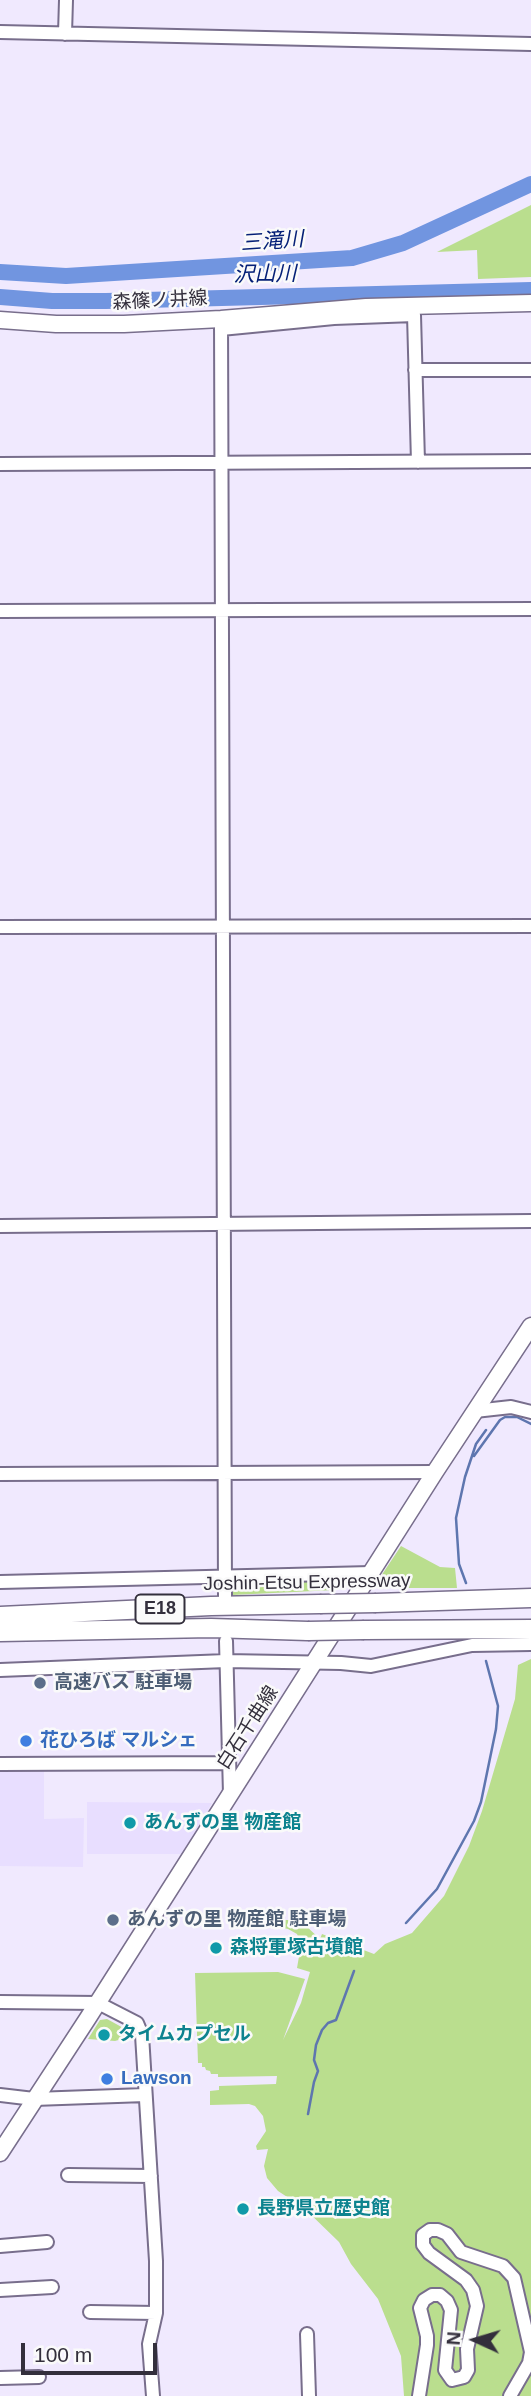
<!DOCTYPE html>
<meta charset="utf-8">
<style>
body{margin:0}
#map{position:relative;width:531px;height:2396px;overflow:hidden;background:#f0e9fe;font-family:Helvetica,sans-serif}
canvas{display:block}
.north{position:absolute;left:440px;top:2305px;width:70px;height:70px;-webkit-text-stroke:5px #fafafa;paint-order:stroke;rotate:274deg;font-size:19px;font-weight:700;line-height:28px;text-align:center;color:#332f3c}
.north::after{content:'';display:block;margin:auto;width:24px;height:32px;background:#332f3c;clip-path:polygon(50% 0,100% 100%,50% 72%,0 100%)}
.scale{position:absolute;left:21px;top:2343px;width:136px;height:32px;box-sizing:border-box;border:4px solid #332f3c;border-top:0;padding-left:9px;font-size:21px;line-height:24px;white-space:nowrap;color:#332f3c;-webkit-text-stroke:5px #fafafa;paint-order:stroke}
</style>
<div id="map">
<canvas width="531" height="2396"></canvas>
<div class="north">N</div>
<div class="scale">100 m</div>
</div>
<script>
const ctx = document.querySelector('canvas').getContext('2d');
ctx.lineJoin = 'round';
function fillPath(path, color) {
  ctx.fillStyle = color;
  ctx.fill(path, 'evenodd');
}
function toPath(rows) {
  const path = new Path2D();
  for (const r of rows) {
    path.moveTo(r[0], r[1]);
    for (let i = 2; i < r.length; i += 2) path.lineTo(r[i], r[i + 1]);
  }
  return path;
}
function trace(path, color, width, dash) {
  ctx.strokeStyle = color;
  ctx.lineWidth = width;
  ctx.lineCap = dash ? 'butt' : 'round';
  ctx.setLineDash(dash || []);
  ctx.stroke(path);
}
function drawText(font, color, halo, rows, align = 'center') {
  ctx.font = font + ' Helvetica,"Noto Sans JP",sans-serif';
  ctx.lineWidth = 5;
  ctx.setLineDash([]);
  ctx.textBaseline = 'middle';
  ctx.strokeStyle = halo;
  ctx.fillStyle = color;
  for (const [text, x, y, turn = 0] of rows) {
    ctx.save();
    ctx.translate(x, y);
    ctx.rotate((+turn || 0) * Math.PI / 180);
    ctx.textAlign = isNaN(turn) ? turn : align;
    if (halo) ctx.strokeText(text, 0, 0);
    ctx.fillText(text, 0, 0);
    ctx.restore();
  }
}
const built = toPath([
 [0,1766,44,1766,44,1819,84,1818,83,1867,0,1866],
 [87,1802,212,1803,182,1854,87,1854]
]);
const green = toPath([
 [531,205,531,277,478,279,477,250,437,252],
 [401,1546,440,1567,455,1568,457,1588,373,1588],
 [325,1577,335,1584,335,1590,232,1595,233,1589,244,1581],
 [531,1659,531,2396,404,2396,401,2356,378,2299,351,2264,339,2242,304,2208,278,2191,267,2178,264,2166,268,2149,257,2150,256,2146,266,2131,263,2116,255,2106,249,2104,210,2105,210,2091,219,2090,219,2086,276,2084,277,2076,218,2077,218,2074,211,2074,210,2071,206,2070,205,2067,202,2067,202,2063,198,2063,195,1973,278,1972,305,1979,283,2040,301,2003,310,1972,297,1968,301,1945,297,1934,288,1929,267,1924,237,1923,237,1919,288,1920,305,1925,320,1939,322,1934,374,1954,385,1944,412,1933,444,1896,469,1846,482,1811,515,1699,518,1665],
 [107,2019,127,2030,131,2035,129,2037,115,2041,88,2039,100,2020]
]);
const stream = toPath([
 [474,1456,500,1420,505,1417,517,1417,531,1424],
 [466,1583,459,1564,456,1518,465,1477,476,1444,486,1430],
 [406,1923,437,1889,474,1821,481,1802,496,1729,498,1706,486,1661],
 [308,2114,314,2082,318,2071,314,2060,316,2045,322,2030,328,2023,336,2020,354,1971]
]);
const river = toPath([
 [0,272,66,276,352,258,403,243,531,184],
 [0,297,52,301,106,301,531,290]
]);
const minor = toPath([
 [0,32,531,44],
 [65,34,66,0],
 [221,319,225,1597],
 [221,329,334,318,414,315,418,462],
 [415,370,531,370],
 [0,464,531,461],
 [0,611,531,609],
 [0,927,531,926],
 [0,1226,531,1221],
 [475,1411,511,1407,531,1412],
 [0,1474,435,1472],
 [0,1582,371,1573],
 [226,1641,230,1794],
 [0,1670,226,1661,341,1663,371,1666,472,1645,531,1644],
 [0,1764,229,1763],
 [0,2002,98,2003,137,2023,142,2035,156,2261,156,2313,149,2344,153,2396],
 [0,2095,34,2099,145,2095],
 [68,2175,151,2176],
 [0,2246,47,2242],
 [0,2290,52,2287],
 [90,2312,156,2313],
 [307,2334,309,2396],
 [0,2378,39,2377],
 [419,2396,427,2345,427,2336,420,2308,424,2300,432,2295,440,2295,447,2301,451,2310,445,2370,452,2380,464,2377,468,2370,467,2349,477,2306,473,2290,466,2280,429,2253,423,2245,423,2235,430,2230,438,2230,447,2234,461,2252,503,2266,514,2278,531,2352,529,2363,510,2396]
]);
const major = toPath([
 [0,320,56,324,124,324,221,319,366,307,531,303],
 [0,2153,88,2018,435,1472,531,1326]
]);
const highway = toPath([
 [376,1603,531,1598],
 [0,1616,211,1606,320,1604],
 [364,1630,531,1629],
 [0,1632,211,1628,308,1631]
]);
const highwayBridge = toPath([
 [320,1604,376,1603],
 [308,1631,364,1630]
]);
const markers = [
 [40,1683,7,"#5c6f8a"],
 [26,1741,7,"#3f7fe0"],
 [130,1823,7,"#0f9aa8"],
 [113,1920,7,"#5c6f8a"],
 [216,1948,7,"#0f9aa8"],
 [104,2035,7,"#0f9aa8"],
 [107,2079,7,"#3f7fe0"],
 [243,2209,7,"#0f9aa8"]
];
const shields = [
 [160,1609,49]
];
const shieldNames = [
 ["E18",160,1609]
];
const streetNames = [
 ["森篠ノ井線",160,301,-3],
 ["Joshin-Etsu Expressway",307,1583,-1],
 ["白石千曲線",248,1728,-57]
];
const serviceNames = [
 ["高速バス 駐車場",54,1683],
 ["あんずの里 物産館 駐車場",127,1920]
];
const shopNames = [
 ["花ひろば マルシェ",40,1741],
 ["Lawson",121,2079]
];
const cultureNames = [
 ["あんずの里 物産館",144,1823],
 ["森将軍塚古墳館",230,1948],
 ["タイムカプセル",118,2035],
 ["長野県立歴史館",257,2209]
];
const waterNames = [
 ["三滝川",272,242,-4],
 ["沢山川",265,275,-1]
];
fillPath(built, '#e8deff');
fillPath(green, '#bade8e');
trace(stream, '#5e76af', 2.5);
trace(river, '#7195e0', 16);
trace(minor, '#786e8c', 16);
trace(major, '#786e8c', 19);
trace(highway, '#786e8c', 21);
trace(minor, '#fff', 12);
trace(major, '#fff', 16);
trace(highway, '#fff', 18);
trace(highwayBridge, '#786e8c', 21, []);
trace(highwayBridge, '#fff', 18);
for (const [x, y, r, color] of markers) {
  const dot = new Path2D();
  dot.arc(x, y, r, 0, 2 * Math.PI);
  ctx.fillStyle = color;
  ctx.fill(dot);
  trace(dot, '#fafafa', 2.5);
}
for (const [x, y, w] of shields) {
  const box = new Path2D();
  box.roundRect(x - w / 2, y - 14.5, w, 29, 5);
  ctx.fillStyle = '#fafafa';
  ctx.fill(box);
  trace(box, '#332f3c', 2);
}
drawText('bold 18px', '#332f3c', null, shieldNames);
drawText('19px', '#332f3c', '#fafafa', streetNames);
drawText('bold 19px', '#4e5e75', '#fafafa', serviceNames, 'left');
drawText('bold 19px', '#366cbe', '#fafafa', shopNames, 'left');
drawText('bold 19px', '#0d838f', '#fafafa', cultureNames, 'left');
drawText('italic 21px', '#052077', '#fafafa', waterNames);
</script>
